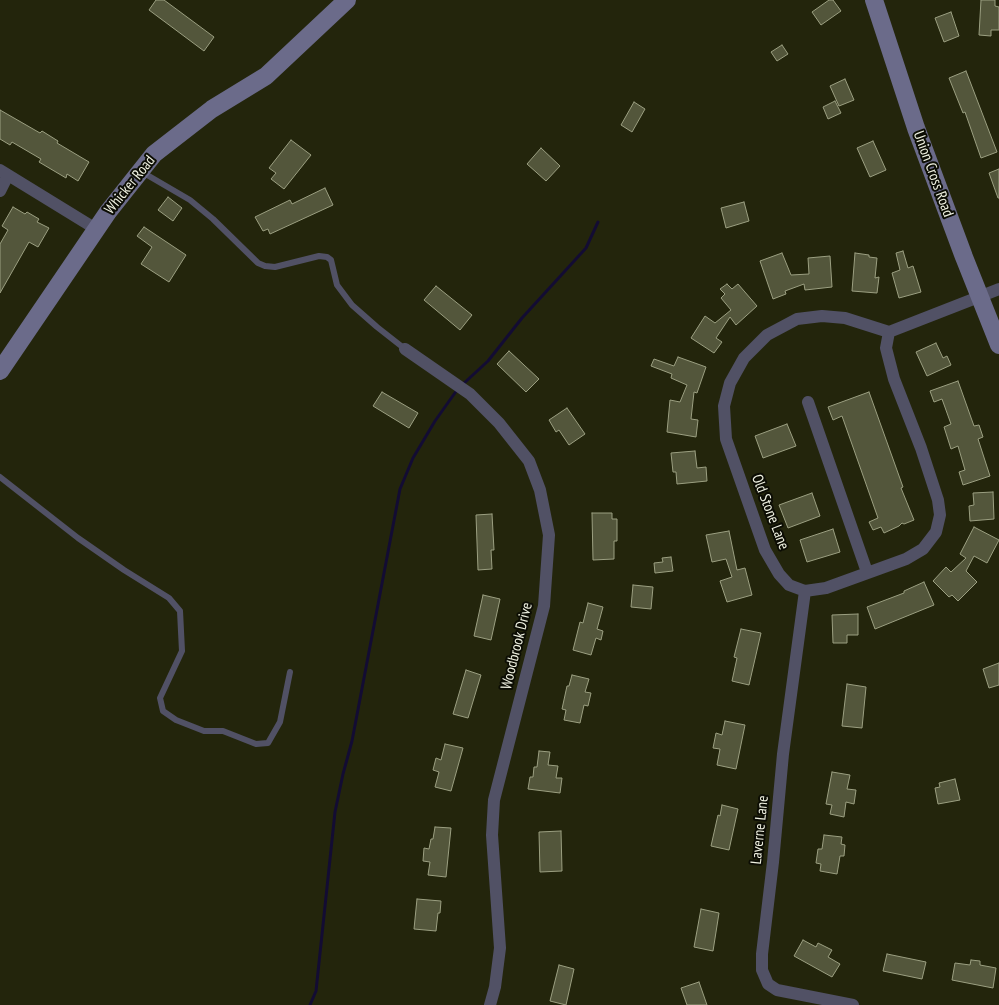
<!DOCTYPE html>
<style>
body{margin:0}
canvas{display:block;background:#23250c}
</style>
<canvas width="999" height="1005"></canvas>
<script>
const ctx = document.querySelector('canvas').getContext('2d');
ctx.lineJoin = 'round';
function toPath(rows) {
  const path = new Path2D();
  for (const r of rows) {
    path.moveTo(r[0], r[1]);
    for (let i = 2; i < r.length; i += 2) path.lineTo(r[i], r[i + 1]);
  }
  return path;
}
function trace(path, color, width, dash) {
  ctx.strokeStyle = color;
  ctx.lineWidth = width;
  ctx.lineCap = dash ? 'butt' : 'round';
  ctx.setLineDash(dash || []);
  ctx.stroke(path);
}
function fillPath(path, color) {
  ctx.fillStyle = color;
  ctx.fill(path, 'evenodd');
}
function drawText(font, color, halo, rows, align = 'center') {
  ctx.font = font + ' "PT Sans Narrow",sans-serif';
  ctx.lineWidth = 4;
  ctx.setLineDash([]);
  ctx.textBaseline = 'middle';
  ctx.strokeStyle = halo;
  ctx.fillStyle = color;
  for (const [text, x, y, turn = 0] of rows) {
    ctx.save();
    ctx.translate(x, y);
    ctx.rotate((+turn || 0) * Math.PI / 180);
    ctx.textAlign = isNaN(turn) ? turn : align;
    if (halo) ctx.strokeText(text, 0, 0);
    ctx.fillText(text, 0, 0);
    ctx.restore();
  }
}
const stream = toPath([
 [462,385,488,361,522,318,586,248,598,222],
 [310,1005,316,991,335,812,343,774,352,741,400,489,413,458,435,421,457,390]
]);
const building = toPath([
 [156,0,164,0,214,37,204,51,149,10,156,0],
 [829,0,833,0,841,11,821,25,812,12,829,0],
 [981,0,995,0,995,6,999,7,999,30,991,30,991,36,979,35,981,0],
 [951,12,959,36,944,42,935,18,951,12],
 [782,45,788,54,777,61,771,52,782,45],
 [966,71,997,152,981,158,965,112,963,113,949,78,966,71],
 [845,79,854,100,839,106,830,86,845,79],
 [835,101,841,113,828,119,823,107,835,101],
 [634,102,645,109,632,132,621,125,634,102],
 [0,110,40,133,42,131,58,141,57,143,89,162,78,181,67,174,66,178,39,162,41,159,29,152,12,142,10,145,0,139,0,110],
 [291,140,311,155,284,189,271,179,276,173,269,168,291,140],
 [873,141,886,170,870,177,857,148,873,141],
 [541,148,560,166,546,181,527,164,541,148],
 [999,169,999,198,998,198,989,173,999,169],
 [325,188,333,205,270,234,268,229,263,231,255,217,290,200,292,204,325,188],
 [168,197,182,208,173,221,158,210,168,197],
 [744,202,749,221,726,228,721,208,744,202],
 [13,207,25,214,27,212,39,219,37,222,49,228,38,247,29,242,0,293,0,244,8,230,2,226,13,207],
 [144,227,186,255,169,282,141,264,152,247,137,236,144,227],
 [903,251,908,268,913,266,921,292,899,298,892,273,900,270,896,253,903,251],
 [782,253,791,275,809,274,808,258,830,256,832,287,805,290,804,284,785,291,786,294,773,299,760,261,782,253],
 [855,253,869,255,869,257,877,258,875,278,879,277,877,293,852,291,855,253],
 [727,284,732,289,738,284,757,306,736,325,730,317,716,338,722,342,714,353,691,338,705,316,715,323,731,310,721,298,725,294,720,289,727,284],
 [436,286,472,315,460,330,424,300,436,286],
 [936,343,943,358,947,356,951,365,927,376,916,352,936,343],
 [509,351,539,379,526,392,497,364,509,351],
 [678,357,706,367,697,393,694,392,691,419,698,420,696,437,667,432,670,400,680,402,687,385,671,378,672,374,651,366,654,359,674,366,678,357],
 [958,381,974,426,979,425,983,437,978,439,990,476,963,485,959,472,965,470,958,446,951,449,944,427,951,424,942,399,934,402,930,391,958,381],
 [382,392,418,413,409,428,373,406,382,392],
 [869,392,903,487,901,488,914,520,904,524,902,523,899,526,884,533,881,527,873,530,869,522,878,518,842,416,833,420,828,407,869,392],
 [567,408,585,434,569,445,559,430,556,432,549,420,567,408],
 [787,424,796,446,763,458,755,436,787,424],
 [695,451,697,468,706,467,707,481,677,484,676,472,673,472,671,453,695,451],
 [993,492,994,519,970,521,969,506,974,505,973,493,993,492],
 [812,493,820,516,788,528,779,505,812,493],
 [592,513,612,513,612,519,617,519,617,541,614,541,614,559,593,560,592,513],
 [492,514,494,550,491,550,492,569,478,570,476,515,492,514],
 [974,527,999,540,987,563,974,556,966,571,977,582,958,601,952,595,949,597,933,581,946,567,951,572,966,558,960,554,974,527],
 [833,529,840,552,807,562,800,540,833,529],
 [729,531,737,570,745,568,752,595,727,602,720,581,732,577,726,559,712,562,706,535,729,531],
 [671,557,673,571,655,573,654,563,663,562,662,558,671,557],
 [924,582,934,605,875,629,867,607,904,593,904,591,924,582],
 [633,585,653,587,651,609,631,607,633,585],
 [483,595,500,599,491,640,474,636,483,595],
 [588,603,603,607,597,629,603,631,601,640,596,638,591,655,573,650,580,622,583,623,588,603],
 [858,614,858,635,847,635,847,643,833,643,832,615,858,614],
 [741,629,761,633,749,685,732,681,737,658,734,657,741,629],
 [999,663,999,685,989,688,983,669,999,663],
 [466,670,481,675,468,718,453,714,466,670],
 [572,675,589,679,585,692,591,693,588,706,584,705,580,723,564,720,566,710,562,709,567,686,569,686,572,675],
 [847,684,866,687,862,728,842,726,847,684],
 [725,721,745,725,736,769,717,765,720,749,713,748,716,733,722,735,725,721],
 [445,744,463,748,451,791,435,787,439,772,433,770,436,758,441,760,445,744],
 [539,751,550,752,548,765,558,766,556,778,562,778,560,793,528,789,530,777,533,777,534,767,537,767,539,751],
 [832,772,850,775,847,789,856,790,854,804,846,802,844,817,830,814,832,805,826,804,832,772],
 [955,779,960,800,938,804,935,788,940,787,939,783,955,779],
 [722,805,738,809,729,850,711,846,718,815,720,816,722,805],
 [435,827,451,828,446,877,428,875,430,862,423,861,424,848,429,849,431,839,433,839,435,827],
 [561,831,562,871,540,872,539,832,561,831],
 [824,835,842,837,841,844,845,845,844,856,840,856,837,874,820,871,821,864,816,863,818,849,822,849,824,835],
 [417,899,441,901,440,913,438,913,436,931,414,929,417,899],
 [701,909,719,913,713,951,694,947,701,909],
 [803,940,816,947,818,943,832,950,828,957,840,964,832,977,794,956,803,940],
 [887,954,926,962,922,979,883,971,887,954],
 [971,960,980,961,980,965,996,968,993,988,952,980,955,963,970,965,971,960],
 [559,965,574,969,566,1005,550,1001,559,965],
 [699,982,707,1005,687,1005,681,988,699,982]
]);
const lane = toPath([
 [142,172,190,200,213,219,258,263,265,266,275,267,319,256,327,257,331,260,337,285,352,305,377,327,405,349],
 [0,477,78,538,124,570,169,598,180,611,182,651,160,698,163,711,176,720,204,731,223,731,256,744,268,743,280,722,290,672]
]);
const street = toPath([
 [0,170,96,229],
 [0,191,8,175],
 [889,332,886,348,894,379,921,448,938,500,940,515,936,532,923,549,906,559,826,588,805,591,789,585,779,574,765,550,726,439,724,406,730,383,744,358,767,335,797,319,822,316,845,318,889,332,999,289],
 [405,349,470,394,499,423,529,461,540,490,549,535,544,606,494,800,492,835,500,948,495,987,490,1005],
 [808,402,867,572],
 [805,591,783,754,773,862,762,954,762,970,768,984,777,990,853,1005]
]);
const secondary = toPath([
 [874,0,916,128,964,257,999,345],
 [0,371,108,212,154,154,212,109,266,76,347,0]
]);
const streetNames = [
 ["Union Cross Road",933,174,70],
 ["Whicker Road",130,185,-51],
 ["Old Stone Lane",770,512,69],
 ["Woodbrook Drive",517,646,-76],
 ["Laverne Lane",760,830,-84]
];
trace(stream, '#130c33', 3);
fillPath(building, '#53563b');
trace(building, '#9b9f81', 1);
trace(lane, '#515165', 6);
trace(street, '#515165', 12);
trace(secondary, '#6b6b8a', 18);
drawText('15px', '#f0f2e2', '#0c0d04', streetNames);
</script>
